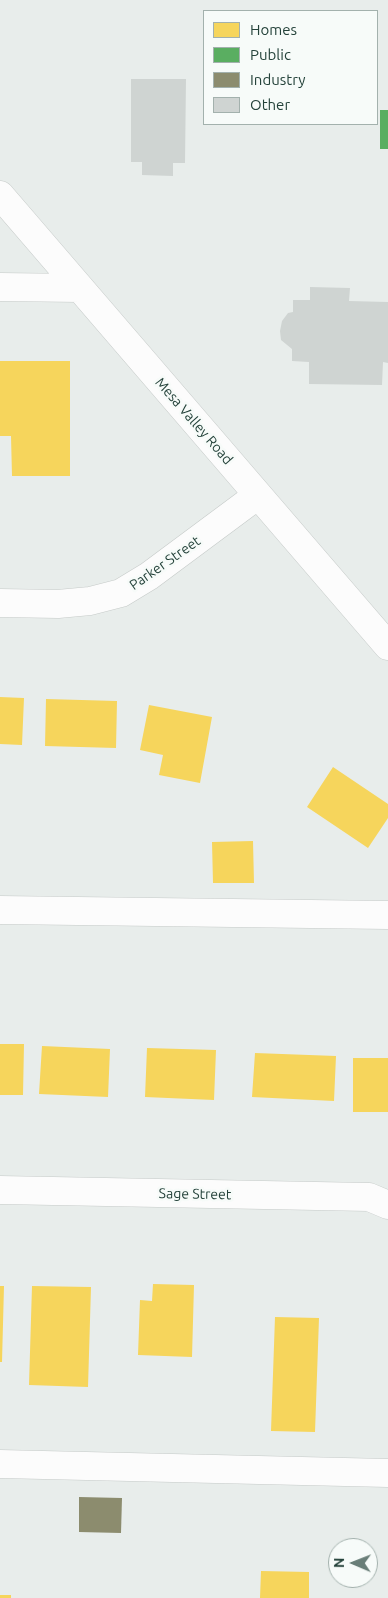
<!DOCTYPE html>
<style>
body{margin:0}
#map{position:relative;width:388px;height:1598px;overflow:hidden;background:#e8edeb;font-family:Ubuntu,sans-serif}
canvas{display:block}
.legend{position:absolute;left:203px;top:10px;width:175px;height:115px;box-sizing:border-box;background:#f7fbf9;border:1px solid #a3b1ad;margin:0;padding:6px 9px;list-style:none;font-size:15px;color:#24423a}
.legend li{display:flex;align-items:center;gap:10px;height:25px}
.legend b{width:25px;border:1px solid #a3b1ad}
.north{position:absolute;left:328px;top:1538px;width:50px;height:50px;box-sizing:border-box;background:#f7fbf9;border:1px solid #a3b1ad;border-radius:50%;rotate:271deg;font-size:14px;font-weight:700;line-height:20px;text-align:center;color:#24423a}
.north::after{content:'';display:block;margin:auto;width:18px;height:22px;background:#697e78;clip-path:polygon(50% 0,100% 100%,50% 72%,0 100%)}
</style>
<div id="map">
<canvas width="388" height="1598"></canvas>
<ul class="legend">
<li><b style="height:14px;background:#f6d55c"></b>Homes</li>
<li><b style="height:14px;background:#5aae61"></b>Public</li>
<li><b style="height:14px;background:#8c8c6e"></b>Industry</li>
<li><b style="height:14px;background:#cfd4d2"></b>Other</li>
</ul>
<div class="north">N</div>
</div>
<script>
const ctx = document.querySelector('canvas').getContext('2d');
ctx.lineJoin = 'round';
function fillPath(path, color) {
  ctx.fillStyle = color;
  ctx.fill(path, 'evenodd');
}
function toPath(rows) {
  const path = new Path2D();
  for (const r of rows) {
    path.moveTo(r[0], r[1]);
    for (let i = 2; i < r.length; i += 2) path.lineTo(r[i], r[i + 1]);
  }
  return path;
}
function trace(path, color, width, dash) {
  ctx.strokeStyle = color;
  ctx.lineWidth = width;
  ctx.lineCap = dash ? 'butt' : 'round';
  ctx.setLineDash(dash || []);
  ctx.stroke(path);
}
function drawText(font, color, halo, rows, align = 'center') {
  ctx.font = font + ' Ubuntu,sans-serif';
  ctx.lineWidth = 5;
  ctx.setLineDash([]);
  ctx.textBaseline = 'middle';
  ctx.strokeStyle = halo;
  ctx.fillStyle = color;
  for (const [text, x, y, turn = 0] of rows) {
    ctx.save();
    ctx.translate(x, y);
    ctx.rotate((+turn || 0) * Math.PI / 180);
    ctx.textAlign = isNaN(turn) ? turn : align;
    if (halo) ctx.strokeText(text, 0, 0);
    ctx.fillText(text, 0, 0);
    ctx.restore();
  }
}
const homes = toPath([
 [0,361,70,361,70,476,12,476,11,436,0,436],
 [0,697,24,698,22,745,0,744],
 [46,699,117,701,116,748,45,746],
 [149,705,212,717,200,783,159,775,163,755,140,750],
 [333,767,388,804,388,818,368,848,307,807],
 [253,841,254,883,213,883,212,842],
 [0,1044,24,1044,23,1095,0,1095],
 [42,1046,110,1049,108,1097,39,1094],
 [147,1048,216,1050,214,1100,145,1097],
 [255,1053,336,1056,334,1101,252,1097],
 [353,1058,388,1058,388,1112,353,1112],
 [153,1284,194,1285,192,1357,138,1355,140,1300,152,1301],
 [0,1286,4,1286,2,1362,0,1362],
 [32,1286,91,1287,88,1387,29,1385],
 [275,1317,319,1318,315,1432,271,1431],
 [261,1571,309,1572,309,1598,260,1598],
 [0,1595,11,1595,11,1598,0,1598]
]);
const public = toPath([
 [380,110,388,110,388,149,380,149]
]);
const industry = toPath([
 [79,1497,122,1498,121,1533,79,1532]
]);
const building = toPath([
 [131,79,186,79,185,163,173,163,173,176,142,175,142,162,131,162],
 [310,287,350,288,349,301,388,302,388,363,383,362,382,385,309,384,309,362,292,361,292,349,281,340,280,331,282,321,288,313,293,312,293,300,310,300]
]);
const minor = toPath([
 [0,195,388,646],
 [0,287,80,288],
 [0,603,58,604,90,601,121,593,149,576,258,495],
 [0,910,388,915],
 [0,1190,369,1197,388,1205],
 [0,1464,388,1473]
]);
const streetNames = [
 ["Mesa Valley Road",194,421,49],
 ["Parker Street",165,563,-35],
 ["Sage Street",195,1194,1]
];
fillPath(homes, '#f6d55c');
fillPath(public, '#5aae61');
fillPath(industry, '#8c8c6e');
fillPath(building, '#cfd4d2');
trace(minor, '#c5cac8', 29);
trace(minor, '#fcfcfc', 28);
drawText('14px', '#24423a', '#f7fbf9', streetNames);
</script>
